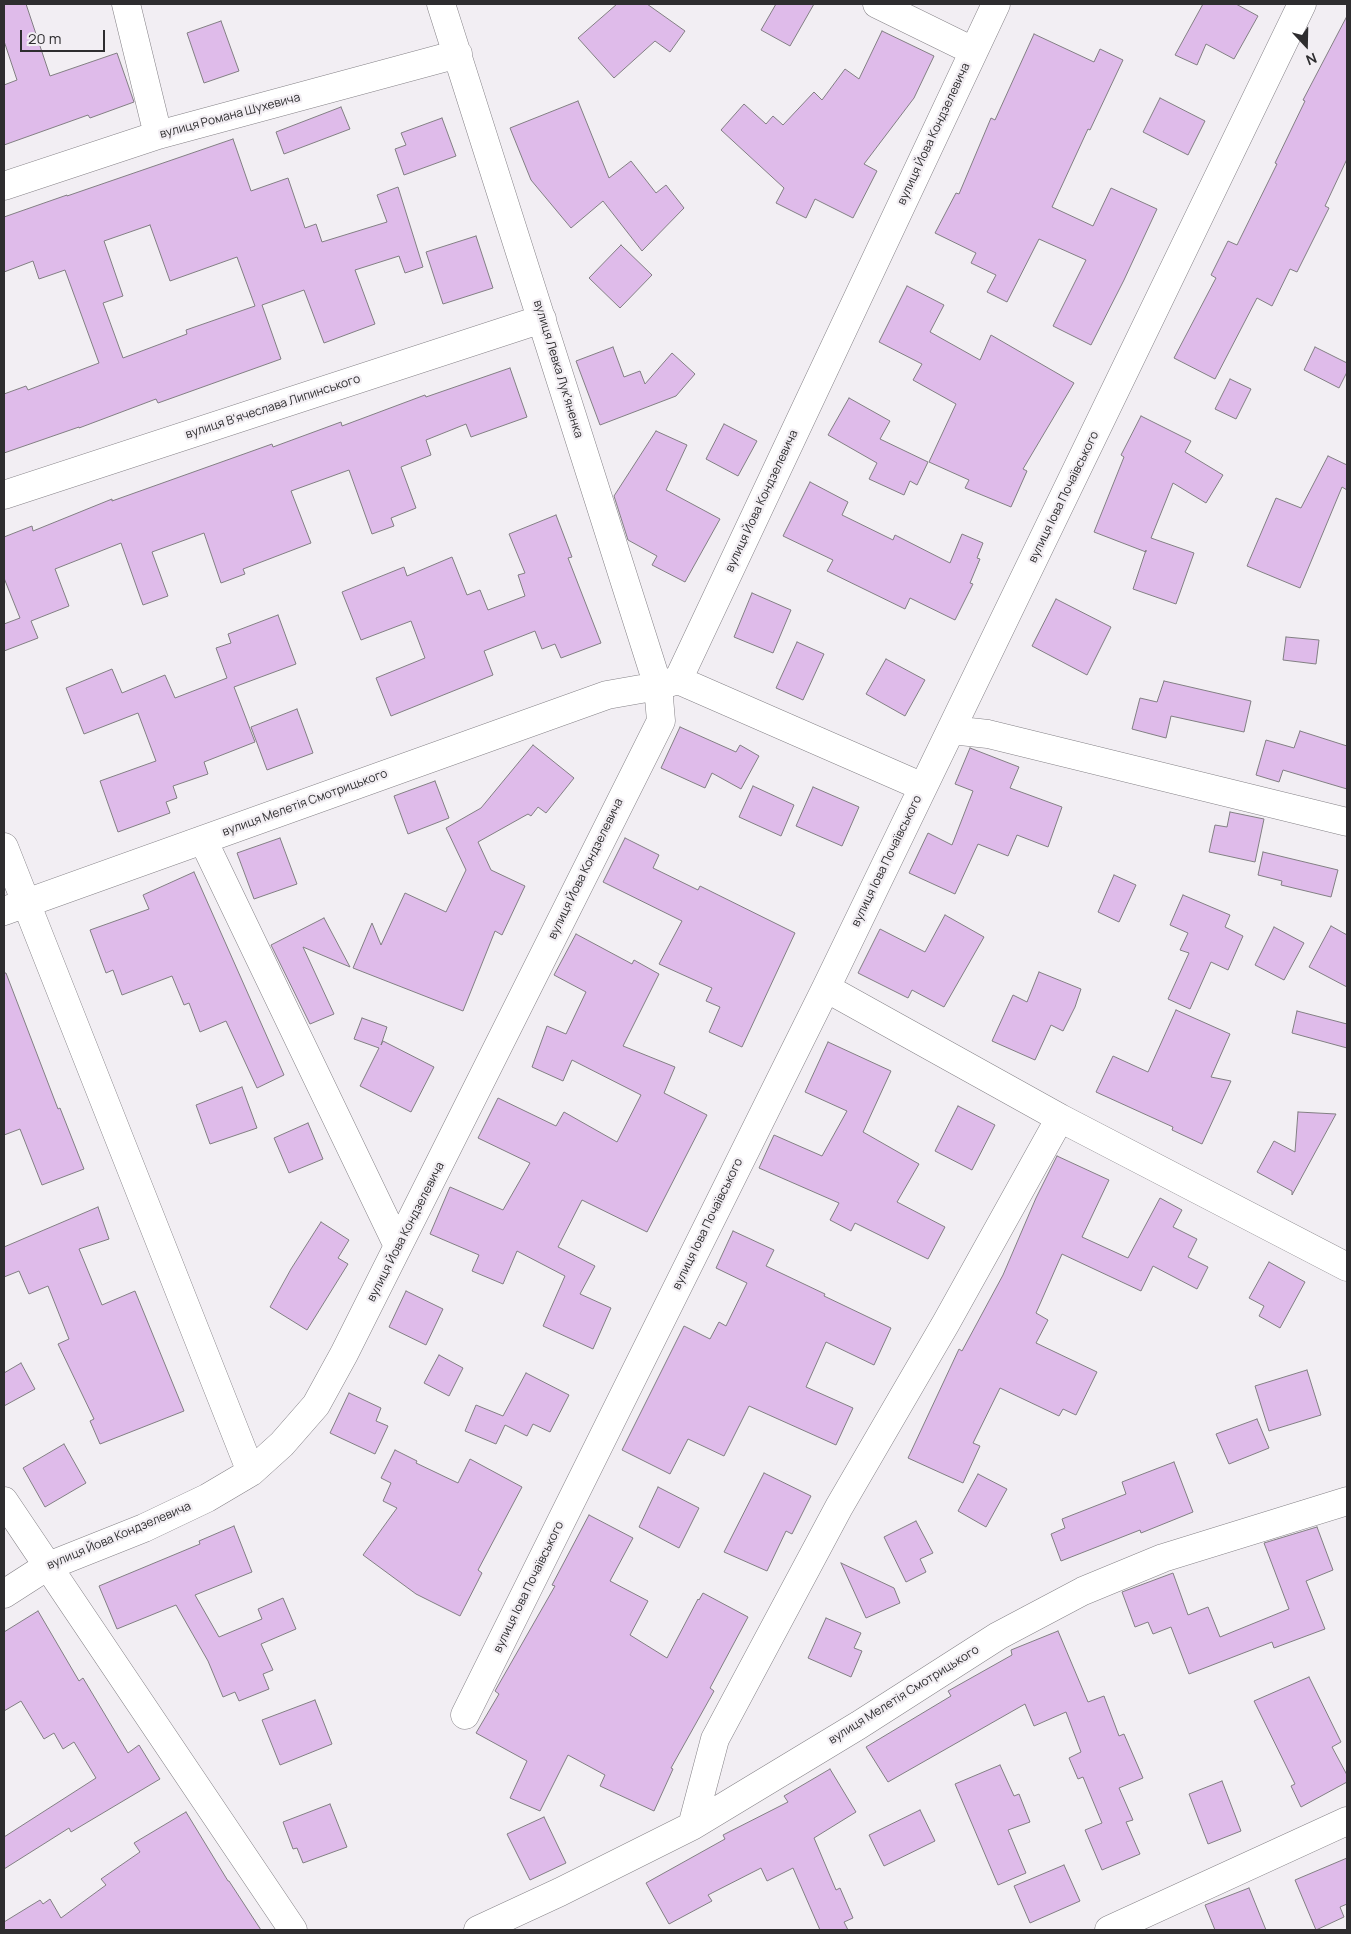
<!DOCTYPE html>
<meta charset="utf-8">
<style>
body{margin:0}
#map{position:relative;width:1351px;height:1934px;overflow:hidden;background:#f2eef3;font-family:Manrope,sans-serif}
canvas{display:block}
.frame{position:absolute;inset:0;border:5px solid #2e2d2f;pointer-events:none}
.north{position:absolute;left:1281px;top:20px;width:50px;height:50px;-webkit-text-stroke:4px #f2eef3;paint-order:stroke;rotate:159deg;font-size:14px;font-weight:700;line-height:20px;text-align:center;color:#2e2d2f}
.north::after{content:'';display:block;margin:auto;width:18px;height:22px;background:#2e2d2f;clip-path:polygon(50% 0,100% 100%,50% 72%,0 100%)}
.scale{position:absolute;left:20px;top:30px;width:85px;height:22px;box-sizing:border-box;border:2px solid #2e2d2f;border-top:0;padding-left:6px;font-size:15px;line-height:18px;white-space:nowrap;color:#2e2d2f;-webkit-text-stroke:4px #f2eef3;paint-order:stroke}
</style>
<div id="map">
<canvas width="1351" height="1934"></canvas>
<div class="frame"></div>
<div class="north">N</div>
<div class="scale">20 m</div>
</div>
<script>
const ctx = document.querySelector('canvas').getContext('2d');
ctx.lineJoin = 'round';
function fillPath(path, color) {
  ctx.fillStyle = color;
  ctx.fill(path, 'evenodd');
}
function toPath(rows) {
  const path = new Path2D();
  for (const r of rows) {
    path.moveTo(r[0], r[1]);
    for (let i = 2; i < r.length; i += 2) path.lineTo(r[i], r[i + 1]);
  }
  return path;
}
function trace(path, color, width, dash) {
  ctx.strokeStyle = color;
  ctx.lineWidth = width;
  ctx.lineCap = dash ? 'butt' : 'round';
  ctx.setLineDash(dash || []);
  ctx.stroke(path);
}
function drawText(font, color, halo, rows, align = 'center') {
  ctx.font = font + ' Manrope,sans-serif';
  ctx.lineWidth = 4.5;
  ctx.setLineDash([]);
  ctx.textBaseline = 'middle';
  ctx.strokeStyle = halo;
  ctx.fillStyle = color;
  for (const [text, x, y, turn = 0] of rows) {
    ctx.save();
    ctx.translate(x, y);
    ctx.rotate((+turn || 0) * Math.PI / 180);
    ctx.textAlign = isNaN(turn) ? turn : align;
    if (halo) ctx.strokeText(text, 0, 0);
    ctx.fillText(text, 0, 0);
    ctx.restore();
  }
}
const building = toPath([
 [4,4,26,4,50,76,117,53,134,102,90,118,88,115,4,145,4,85,17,80,4,41,4,4],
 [617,4,647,4,685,31,670,52,655,41,614,78,578,38,617,4],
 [776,4,814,4,790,46,761,30,776,4],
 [1203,4,1236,4,1258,16,1234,59,1206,44,1197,65,1175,55,1203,4],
 [1347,16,1347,159,1325,206,1329,208,1297,272,1290,269,1272,306,1257,298,1215,379,1174,358,1216,278,1211,275,1228,241,1237,245,1277,164,1275,163,1305,101,1303,100,1347,16],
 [221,21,239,71,204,83,187,33,221,21],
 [882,31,934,56,914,98,864,164,877,171,853,218,815,199,806,218,776,203,784,188,721,130,744,104,766,124,773,116,783,125,814,92,822,100,845,69,859,79,882,31],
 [1034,34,1094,62,1100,49,1123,60,1090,130,1088,129,1052,207,1093,226,1111,188,1157,209,1124,280,1091,345,1053,326,1086,260,1039,239,1007,302,987,292,996,275,971,263,976,253,935,233,956,193,959,194,991,118,995,120,1034,34],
 [1160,98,1205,121,1188,155,1143,132,1160,98],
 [578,101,609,178,631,161,656,193,666,185,684,208,642,251,603,201,571,228,531,180,510,128,578,101],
 [341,107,350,129,284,154,276,132,341,107],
 [442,118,456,156,404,175,395,149,406,145,401,133,442,118],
 [233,139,251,191,288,178,305,228,316,224,322,242,387,222,377,195,398,187,423,267,405,273,399,256,355,270,375,324,324,343,304,290,262,305,281,359,158,403,156,399,79,428,79,427,4,453,4,394,26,386,28,390,99,363,65,270,39,279,33,261,4,272,4,217,67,195,67,196,233,139],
 [150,225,170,281,237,257,255,306,186,330,187,334,123,358,103,303,123,296,104,241,150,225],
 [476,236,493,288,443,304,426,252,476,236],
 [621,245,652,275,620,308,589,278,621,245],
 [907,286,944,305,930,332,980,360,991,335,1074,383,1023,469,1027,471,1011,507,965,488,969,480,929,462,956,404,913,380,922,364,879,342,907,286],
 [613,347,624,377,640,371,645,384,672,353,695,374,676,396,600,425,576,361,613,347],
 [1315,347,1347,363,1347,372,1339,388,1304,370,1315,347],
 [510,368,527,417,471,437,466,424,426,440,431,455,401,467,416,508,391,518,394,526,372,534,349,470,291,491,311,543,243,569,245,574,221,583,204,533,152,552,168,596,143,605,121,543,55,569,69,606,31,621,38,638,4,651,4,624,20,618,4,578,4,537,32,526,33,531,112,499,112,501,272,444,273,447,341,422,342,426,425,395,426,397,510,368],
 [1230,379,1251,389,1236,419,1215,409,1230,379],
 [849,398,890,421,880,439,928,462,917,485,910,481,904,495,869,479,877,463,828,435,849,398],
 [1141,416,1191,441,1185,452,1223,475,1206,503,1173,483,1151,538,1194,553,1176,604,1133,589,1146,550,1146,552,1094,532,1124,457,1121,455,1141,416],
 [724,424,757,441,738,476,706,459,724,424],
 [656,431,687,445,666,490,720,519,685,582,652,565,657,556,628,540,614,496,656,431],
 [1328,456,1347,465,1347,490,1342,487,1300,588,1247,566,1276,498,1301,508,1328,456],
 [810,482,848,502,842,515,893,540,895,535,950,563,962,534,983,543,977,558,980,559,970,583,973,584,955,620,910,598,905,609,827,571,833,560,783,536,810,482],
 [556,515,572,557,568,558,601,643,561,658,555,644,542,649,535,631,484,651,493,675,391,716,376,678,425,658,411,621,361,640,342,592,404,567,407,576,452,557,467,595,480,590,488,610,525,596,518,575,525,573,509,534,556,515],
 [752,593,791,610,773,653,734,637,752,593],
 [1056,599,1111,627,1087,675,1032,646,1056,599],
 [278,615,296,664,234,687,255,742,204,762,208,774,173,786,177,798,166,802,170,813,118,832,100,781,156,761,138,713,84,734,66,688,112,669,122,693,165,675,175,698,227,678,216,648,231,643,228,634,278,615],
 [1286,637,1319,640,1316,664,1283,660,1286,637],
 [797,642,824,654,803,700,776,688,797,642],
 [886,659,925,680,905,716,866,694,886,659],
 [1164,681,1251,701,1244,732,1171,716,1166,738,1132,729,1140,698,1157,702,1164,681],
 [297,709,313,753,267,770,251,727,297,709],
 [680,727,736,752,740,745,759,756,741,789,712,773,705,788,661,768,680,727],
 [1300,731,1347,746,1347,789,1283,770,1279,782,1256,775,1266,740,1294,748,1300,731],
 [533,745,574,778,546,813,538,807,531,816,528,814,478,842,491,870,525,886,502,935,495,931,463,1011,353,968,372,923,381,945,405,893,446,912,466,870,446,828,481,808,533,745],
 [970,748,1019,767,1010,788,1062,807,1048,847,1017,835,1008,856,978,844,955,894,909,873,928,833,952,845,973,791,955,784,970,748],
 [435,781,449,818,408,834,394,796,435,781],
 [753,786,794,805,781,836,739,817,753,786],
 [813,787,859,807,842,846,796,826,813,787],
 [1230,812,1264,819,1255,862,1209,852,1215,825,1227,827,1230,812],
 [280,838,297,884,254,899,237,853,280,838],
 [625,838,659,855,653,868,698,890,700,886,795,933,742,1047,709,1032,720,1007,706,1001,712,988,659,964,682,921,603,882,625,838],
 [1263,852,1338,870,1331,897,1281,885,1282,881,1258,875,1263,852],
 [194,872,284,1075,257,1088,226,1021,200,1032,189,1003,184,1005,172,976,122,995,113,970,106,973,90,930,149,909,143,895,194,872],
 [1114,875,1136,885,1119,922,1098,912,1114,875],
 [1183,895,1230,915,1225,927,1243,936,1228,970,1211,962,1190,1009,1168,999,1189,953,1180,950,1188,933,1170,925,1183,895],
 [945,915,984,937,944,1007,912,990,908,998,858,973,880,929,925,952,945,915],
 [324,918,350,967,303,947,334,1014,310,1024,271,945,324,918],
 [1331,926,1347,935,1347,987,1309,967,1331,926],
 [1274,927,1304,943,1284,980,1255,965,1274,927],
 [576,934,632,964,634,960,659,974,623,1046,675,1067,664,1093,707,1115,647,1232,582,1200,558,1247,595,1266,580,1294,611,1308,593,1349,543,1326,565,1276,517,1251,503,1284,472,1271,479,1255,430,1234,450,1187,503,1210,530,1163,478,1138,498,1098,556,1126,564,1112,617,1142,641,1095,572,1060,563,1081,532,1067,547,1026,566,1034,586,992,554,975,576,934],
 [1039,972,1081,989,1075,1007,1063,1031,1051,1025,1035,1060,992,1041,1013,995,1027,1002,1039,972],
 [4,973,6,973,58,1109,60,1108,84,1169,42,1185,20,1129,4,1135,4,973],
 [1176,1010,1230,1034,1211,1077,1231,1081,1202,1144,1172,1130,1173,1127,1096,1092,1113,1056,1148,1072,1176,1010],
 [1297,1011,1347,1024,1347,1048,1292,1033,1297,1011],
 [362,1018,387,1027,381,1045,383,1041,434,1067,411,1112,360,1086,379,1048,354,1039,362,1018],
 [828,1042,891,1071,863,1132,919,1164,897,1202,945,1227,928,1259,855,1223,851,1231,830,1220,839,1203,759,1168,774,1135,822,1156,847,1111,805,1092,828,1042],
 [242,1087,257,1128,210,1144,196,1105,242,1087],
 [958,1106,995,1125,972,1170,935,1151,958,1106],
 [1298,1112,1336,1114,1292,1195,1292,1191,1257,1172,1274,1141,1295,1152,1298,1112],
 [308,1123,323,1159,289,1173,274,1138,308,1123],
 [1057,1156,1109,1180,1082,1237,1128,1258,1160,1198,1182,1210,1173,1227,1197,1239,1188,1257,1208,1267,1197,1289,1153,1266,1141,1291,1062,1254,1036,1313,1048,1320,1036,1343,1097,1372,1076,1415,1063,1409,1059,1416,1000,1388,973,1443,980,1446,963,1483,908,1458,959,1349,962,1351,1003,1275,1036,1198,1057,1156],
 [98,1207,109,1239,79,1249,102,1305,135,1291,184,1411,100,1444,90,1421,94,1419,58,1344,69,1339,48,1286,29,1294,19,1271,4,1277,4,1247,98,1207],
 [321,1222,349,1240,338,1258,348,1264,307,1330,270,1307,291,1269,321,1222],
 [733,1231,774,1250,766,1266,825,1294,824,1296,891,1328,874,1365,826,1342,806,1387,853,1408,836,1445,749,1406,724,1456,688,1439,670,1474,622,1450,684,1326,710,1339,719,1322,726,1326,747,1283,716,1268,733,1231],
 [1269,1262,1305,1282,1280,1328,1259,1316,1264,1306,1249,1298,1269,1262],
 [406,1291,443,1309,426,1345,389,1327,406,1291],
 [439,1355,463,1368,449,1396,424,1383,439,1355],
 [21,1363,35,1389,4,1406,4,1373,21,1363],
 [1307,1370,1321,1415,1269,1431,1255,1386,1307,1370],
 [526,1373,569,1395,550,1432,533,1424,527,1436,505,1425,496,1444,465,1431,476,1405,503,1416,526,1373],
 [349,1393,381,1408,376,1421,388,1426,375,1454,330,1433,349,1393],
 [1257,1419,1269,1448,1229,1464,1216,1434,1257,1419],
 [64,1444,86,1483,45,1507,23,1468,64,1444],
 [395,1450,417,1461,416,1463,458,1483,470,1459,522,1487,478,1570,482,1573,460,1616,416,1594,363,1555,397,1508,383,1501,391,1483,381,1478,395,1450],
 [1174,1462,1193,1512,1141,1533,1140,1530,1061,1561,1051,1534,1065,1528,1062,1519,1126,1494,1122,1482,1174,1462],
 [764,1473,811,1496,792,1534,786,1531,767,1571,724,1552,764,1473],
 [978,1474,1007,1489,986,1527,958,1511,978,1474],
 [658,1487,699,1508,679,1548,639,1527,658,1487],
 [589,1515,633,1538,610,1581,648,1601,630,1635,667,1658,698,1599,699,1600,703,1593,748,1617,710,1688,714,1691,671,1768,673,1769,654,1811,600,1786,605,1775,568,1755,540,1811,510,1798,527,1761,476,1733,499,1694,495,1691,555,1586,552,1585,589,1515],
 [916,1521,933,1553,920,1559,926,1572,906,1582,884,1537,916,1521],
 [234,1526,252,1572,195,1595,219,1637,262,1619,258,1609,283,1598,296,1629,261,1644,273,1670,263,1674,269,1689,239,1701,235,1692,223,1697,208,1661,176,1605,117,1629,99,1586,200,1544,199,1541,234,1526],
 [1317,1527,1333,1570,1306,1581,1325,1629,1274,1648,1272,1642,1189,1674,1171,1627,1153,1634,1148,1622,1135,1627,1122,1592,1173,1573,1188,1615,1208,1607,1220,1637,1289,1609,1264,1543,1317,1527],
 [841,1563,894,1588,900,1603,866,1618,841,1563],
 [38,1611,79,1681,83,1678,128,1753,139,1745,160,1779,71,1832,69,1828,4,1869,4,1837,96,1778,74,1742,63,1749,54,1733,44,1739,21,1701,4,1711,4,1632,38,1611],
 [826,1618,861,1633,854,1648,862,1651,851,1677,808,1658,826,1618],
 [1058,1631,1088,1702,1104,1696,1119,1736,1124,1734,1143,1778,1119,1788,1133,1820,1126,1822,1140,1854,1102,1870,1085,1830,1102,1823,1083,1777,1078,1779,1069,1758,1081,1752,1066,1712,1034,1726,1025,1704,888,1782,866,1747,951,1696,948,1691,1012,1655,1011,1650,1058,1631],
 [1309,1677,1341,1742,1332,1747,1347,1775,1347,1782,1301,1807,1291,1786,1295,1784,1254,1701,1309,1677],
 [315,1700,332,1744,280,1765,262,1720,315,1700],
 [1000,1765,1014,1796,1019,1794,1030,1822,1008,1830,1026,1873,998,1885,955,1784,1000,1765],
 [830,1769,856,1812,814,1838,836,1890,840,1888,853,1918,844,1922,848,1930,820,1930,793,1868,767,1881,761,1868,708,1895,712,1901,669,1924,646,1883,725,1839,723,1835,788,1802,784,1796,830,1769],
 [1222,1781,1241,1831,1208,1844,1189,1794,1222,1781],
 [330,1804,347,1847,303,1863,297,1848,293,1849,283,1822,330,1804],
 [920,1810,935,1841,884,1866,869,1835,920,1810],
 [186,1812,228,1881,229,1881,261,1930,4,1930,4,1922,40,1900,43,1904,50,1899,61,1918,106,1885,101,1879,140,1852,134,1843,186,1812],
 [544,1817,566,1863,530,1880,507,1834,544,1817],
 [1347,1858,1347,1904,1340,1907,1344,1917,1316,1930,1295,1880,1347,1858],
 [1064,1865,1080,1901,1030,1923,1014,1886,1064,1865],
 [1249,1888,1266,1930,1215,1930,1205,1905,1249,1888]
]);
const minor = toPath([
 [126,4,158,135],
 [877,4,973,51],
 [4,186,158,135,458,54],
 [4,495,542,319],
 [678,680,923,787],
 [951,730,988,734,1347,822],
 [203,840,398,1246],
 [4,847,251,1472],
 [4,911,607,695,658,686,441,4],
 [826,988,1060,1118,1347,1267],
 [4,1501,293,1930],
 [4,1594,46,1567,144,1528,207,1498,251,1472,282,1444,316,1405,344,1354,661,721,658,686,678,680,996,4],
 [465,1715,826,988,1302,4],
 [692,1826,715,1739,839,1507,946,1323,1060,1118],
 [478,1930,560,1892,692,1826,859,1725,998,1636,1083,1591,1163,1558,1347,1501],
 [1109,1930,1347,1821]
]);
const streetNames = [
 ["вулиця Романа Шухевича",230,116,-15],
 ["вулиця Йова Кондзелевича",934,134,-65],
 ["вулиця Левка Лукʼяненка",558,369,73],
 ["вулиця Вʼячеслава Липинського",273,407,-18],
 ["вулиця Іова Почаївського",1064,497,-64],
 ["вулиця Йова Кондзелевича",762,501,-65],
 ["вулиця Мелетія Смотрицького",305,803,-20],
 ["вулиця Іова Почаївського",887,861,-64],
 ["вулиця Йова Кондзелевича",586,869,-64],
 ["вулиця Іова Почаївського",708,1224,-64],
 ["вулиця Йова Кондзелевича",406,1232,-63],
 ["вулиця Йова Кондзелевича",119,1536,-23],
 ["вулиця Іова Почаївського",529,1587,-64],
 ["вулиця Мелетія Смотрицького",904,1695,-32]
];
fillPath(building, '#dfbbea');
trace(building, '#827f83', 1);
trace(minor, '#858287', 29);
trace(minor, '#fff', 28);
drawText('12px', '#2e2d2f', '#f2eef3', streetNames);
</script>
